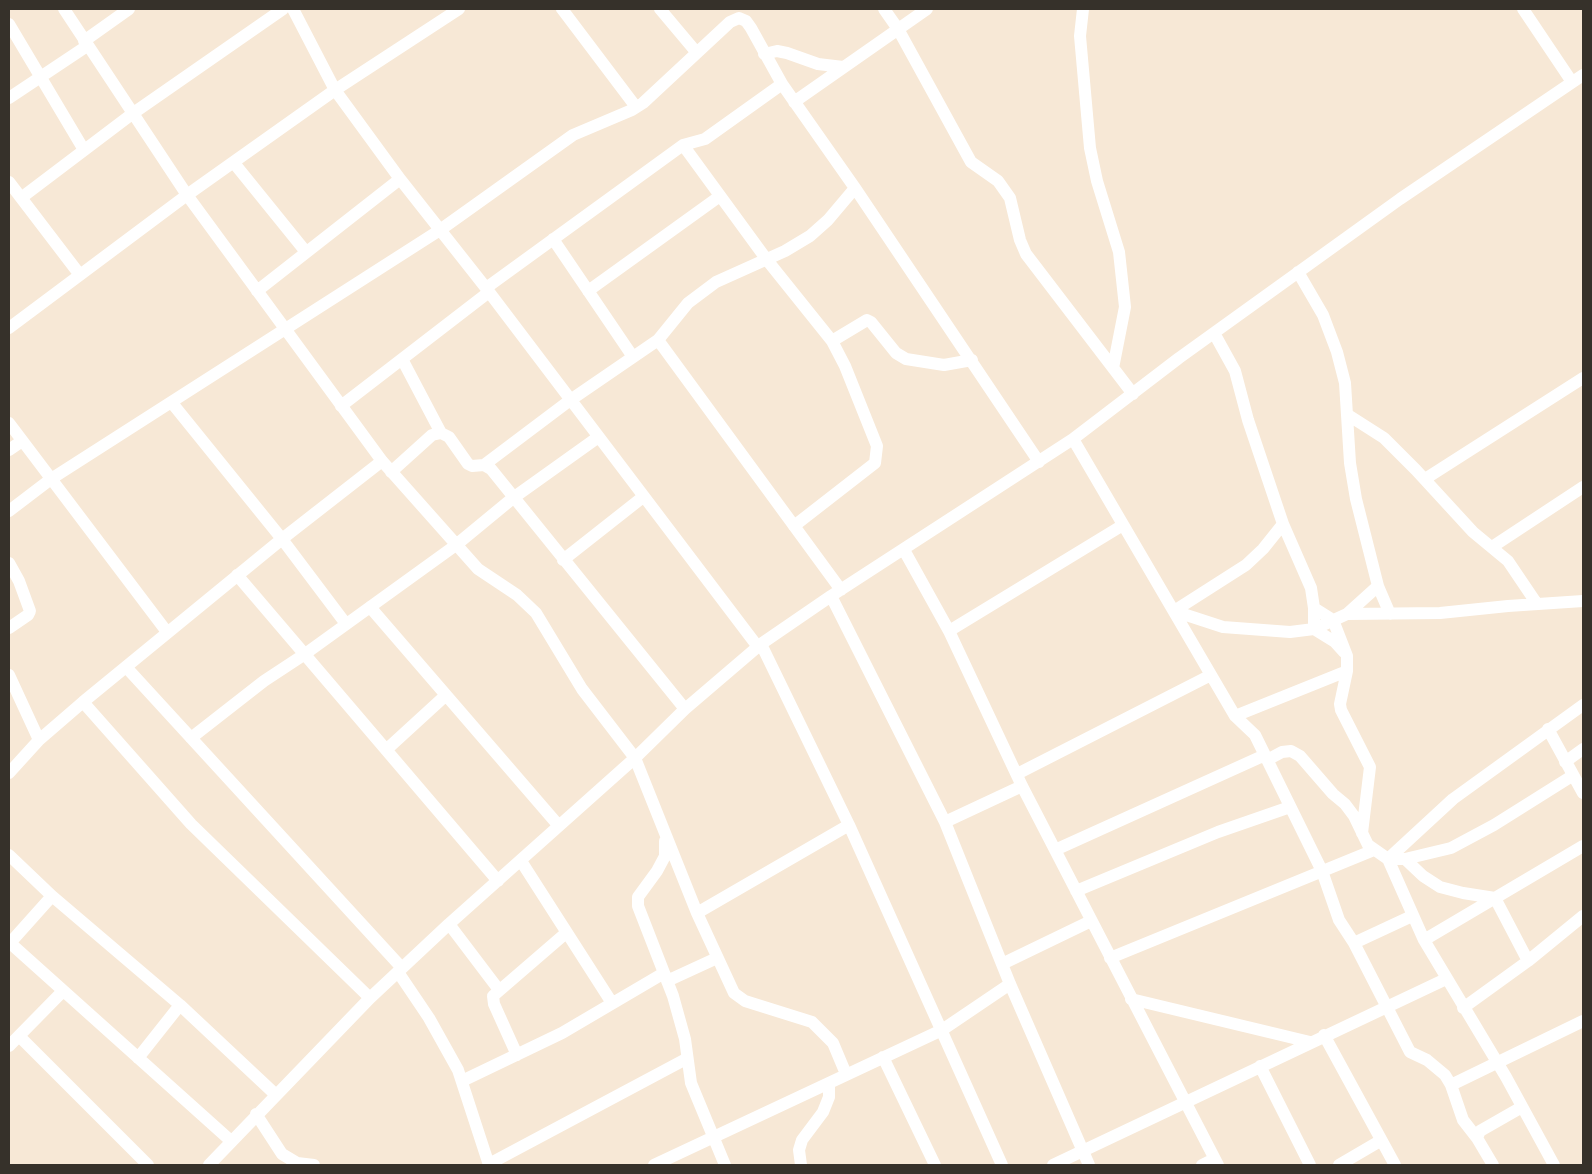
<!DOCTYPE html>
<style>
body{margin:0}
#map{position:relative;width:1592px;height:1174px;overflow:hidden;background:#f7e8d6;font-family:Jost,sans-serif}
canvas{display:block}
.frame{position:absolute;inset:0;border:10px solid #36312a;pointer-events:none}
</style>
<div id="map">
<canvas width="1592" height="1174"></canvas>
<div class="frame"></div>
</div>
<script>
const ctx = document.querySelector('canvas').getContext('2d');
ctx.lineJoin = 'round';
function toPath(rows) {
  const path = new Path2D();
  for (const r of rows) {
    path.moveTo(r[0], r[1]);
    for (let i = 2; i < r.length; i += 2) path.lineTo(r[i], r[i + 1]);
  }
  return path;
}
function trace(path, color, width, dash) {
  ctx.strokeStyle = color;
  ctx.lineWidth = width;
  ctx.lineCap = dash ? 'butt' : 'round';
  ctx.setLineDash(dash || []);
  ctx.stroke(path);
}
const street = toPath([
 [64,9,187,195,382,461,478,569,517,595,536,613,582,689,635,758,697,913,734,993,745,1001,812,1022,833,1043,846,1074],
 [293,9,335,90,400,179,486,288,758,647],
 [562,9,636,107],
 [660,9,697,53],
 [884,9,898,29,971,162,998,181,1010,198,1020,240,1026,254,1133,394],
 [1083,9,1080,36,1090,148,1097,181,1119,252,1125,307,1113,368],
 [1523,9,1572,82],
 [9,24,84,150],
 [84,41,129,9],
 [764,54,777,51,787,53,818,64,843,67],
 [9,98,87,46],
 [794,102,927,9],
 [683,145,767,260,832,341,845,366,877,446,875,463,794,526],
 [234,163,306,252],
 [9,182,80,275],
 [21,198,132,114,283,9],
 [553,239,633,357],
 [1298,272,1323,315,1337,352,1345,383,1350,463,1356,499,1378,586,1390,614],
 [486,288,683,145,705,139,782,84],
 [257,291,400,179],
 [588,291,720,196],
 [9,328,187,195,335,90,459,9],
 [1214,333,1235,371,1248,420,1283,524,1311,588,1314,608,1314,629],
 [658,340,841,590],
 [832,341,867,320,871,322,896,353,906,359,944,365,972,360],
 [402,359,441,433,449,437,468,464,472,466,484,465,491,469,685,709],
 [172,403,282,539,346,624],
 [341,406,489,292],
 [1348,415,1384,438,1416,470,1473,532,1508,561,1537,604],
 [9,423,167,632],
 [1073,439,1235,716,1255,735,1322,871,1339,920,1354,943,1410,1052,1427,1060,1445,1075,1451,1085,1463,1120,1477,1138,1493,1165],
 [9,450,22,441],
 [484,465,569,401,658,340,688,303,716,282,785,251,810,236,828,220,855,188],
 [391,472,432,435,441,433],
 [1425,479,1583,378],
 [9,511,51,479,440,230,573,135,632,110,643,103,730,22,739,18,746,21,751,28,782,84,855,188,1039,462],
 [1492,547,1583,487],
 [904,550,949,631,1022,786,1218,1165],
 [563,560,643,497],
 [9,563,19,581,30,611,28,615,9,628],
 [237,575,498,881],
 [831,596,945,822,1010,984,1089,1165],
 [370,607,559,826],
 [1314,608,1333,620,1347,656,1347,671,1340,704,1341,710,1370,767,1362,833],
 [1174,611,1223,627,1290,632,1314,629,1347,614,1378,586],
 [1174,611,1246,565,1263,549,1283,524],
 [1347,614,1440,613,1508,606,1583,601],
 [1314,629,1335,642,1344,652],
 [949,631,1123,525],
 [761,644,849,825,1002,1165],
 [126,667,402,968],
 [9,675,39,740],
 [83,702,191,824,370,998],
 [1235,716,1347,671],
 [1548,729,1583,793],
 [191,738,264,681,305,654,456,545,513,498,597,438],
 [386,750,445,696],
 [1267,760,1282,752,1291,751,1300,756,1333,794,1345,804,1354,816,1368,845,1388,859,1424,940,1506,1077,1554,1165],
 [1565,762,1583,749],
 [9,773,39,740,83,702,282,539,382,461],
 [1017,774,1211,675],
 [945,822,1022,786],
 [665,841,665,856,657,871,638,897,638,906,673,996,685,1039,691,1083,725,1165],
 [1055,850,1265,755],
 [9,855,52,896,180,1005,276,1095],
 [1388,859,1453,799,1583,705],
 [1388,859,1405,859,1451,848,1494,825,1572,776],
 [1405,859,1423,876,1440,887,1463,893,1495,898,1528,961],
 [521,861,612,1003],
 [1076,891,1218,832,1290,807],
 [697,913,849,825],
 [449,924,499,990],
 [1424,940,1583,846],
 [9,942,231,1141],
 [10,943,52,896],
 [1354,943,1412,916],
 [1110,958,1374,850],
 [1002,964,1091,921],
 [398,972,429,1018,458,1070,489,1165],
 [667,981,717,958],
 [1131,999,1310,1042],
 [1463,1008,1528,961,1583,916],
 [1324,1035,1395,1165],
 [19,1036,148,1165],
 [9,1046,63,991],
 [517,1055,494,1004,493,996,566,933],
 [883,1057,935,1165],
 [138,1058,180,1005],
 [1260,1066,1310,1165],
 [462,1081,562,1033,664,973],
 [1451,1085,1583,1021],
 [256,1114,282,1154,297,1163,314,1165],
 [1477,1138,1480,1131,1522,1107],
 [489,1164,686,1059],
 [209,1165,370,998,449,924,635,758,685,709,761,644,831,596,1073,439,1179,358,1400,199,1583,75],
 [654,1165,942,1030,1010,984],
 [801,1165,799,1150,802,1140,823,1112,829,1097,829,1083],
 [1053,1165,1446,979],
 [1202,1165,1214,1159],
 [1339,1165,1380,1141]
]);
trace(street, '#fff', 12);
</script>
